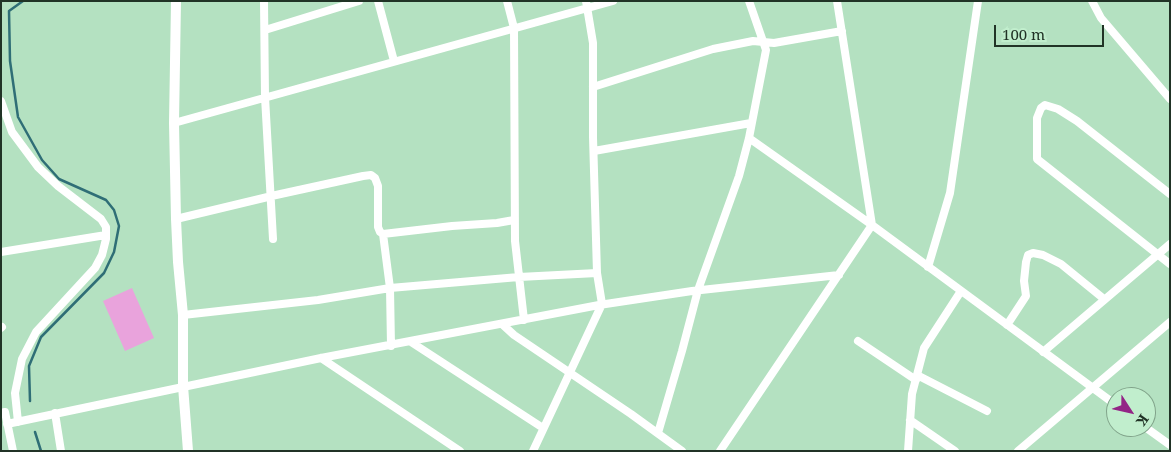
<!DOCTYPE html>
<style>
body{margin:0}
#map{position:relative;width:1171px;height:452px;overflow:hidden;background:#b4e1c1;font-family:"Noto Serif",serif}
canvas{display:block}
.frame{position:absolute;inset:0;border:2px solid #213326;pointer-events:none}
.north{position:absolute;left:1106px;top:387px;width:50px;height:50px;box-sizing:border-box;background:#c1eecd;border:1px solid #81a38a;border-radius:50%;rotate:125deg;font-size:14px;font-weight:700;line-height:20px;text-align:center;color:#213326}
.north::after{content:'';display:block;margin:auto;width:18px;height:22px;background:#932586;clip-path:polygon(50% 0,100% 100%,50% 72%,0 100%)}
.scale{position:absolute;left:994px;top:25px;width:110px;height:22px;box-sizing:border-box;border:2px solid #213326;border-top:0;padding-left:6px;font-size:15px;line-height:18px;white-space:nowrap;color:#213326;-webkit-text-stroke:4px #c1eecd;paint-order:stroke}
</style>
<div id="map">
<canvas width="1171" height="452"></canvas>
<div class="frame"></div>
<div class="north">K</div>
<div class="scale">100 m</div>
</div>
<script>
const ctx = document.querySelector('canvas').getContext('2d');
ctx.lineJoin = 'round';
function fillPath(path, color) {
  ctx.fillStyle = color;
  ctx.fill(path, 'evenodd');
}
function toPath(rows) {
  const path = new Path2D();
  for (const r of rows) {
    path.moveTo(r[0], r[1]);
    for (let i = 2; i < r.length; i += 2) path.lineTo(r[i], r[i + 1]);
  }
  return path;
}
function trace(path, color, width, dash) {
  ctx.strokeStyle = color;
  ctx.lineWidth = width;
  ctx.lineCap = dash ? 'butt' : 'round';
  ctx.setLineDash(dash || []);
  ctx.stroke(path);
}
const green = toPath([
 [132,288,154,338,125,351,103,301]
]);
const stream = toPath([
 [23,1,9,11,10,61,18,117,42,160,59,179,106,200,114,210,119,226,114,252,104,273,41,337,29,366,30,401],
 [35,432,41,451]
]);
const minor = toPath([
 [264,1,265,97,273,239],
 [378,1,394,61],
 [507,1,514,28,515,241,524,320],
 [1092,1,1101,18,1170,99],
 [265,30,359,1],
 [593,87,713,49,753,41,774,43,842,31],
 [1,101,12,132,38,167,58,186,101,219,106,227,106,239,102,255,95,268,36,332,22,359,15,393,18,422],
 [174,123,613,1],
 [749,138,872,225,1116,405],
 [594,151,751,123],
 [1170,194,1077,121,1058,109,1045,105,1041,108,1037,118,1037,159,1170,264],
 [176,219,276,195,363,176,371,175,375,178,378,186,378,227,380,232,383,234,452,226,497,223,514,220],
 [383,234,390,288,391,346],
 [1,252,106,235],
 [928,267,950,193,978,1],
 [183,315,318,300,390,288,519,277,597,273],
 [502,324,514,335,631,414,682,451],
 [1007,325,1026,296,1024,281,1026,262,1028,255,1033,253,1043,255,1061,264,1104,299],
 [1,328,2,327],
 [858,341,916,380],
 [411,342,543,428],
 [1043,352,1170,244],
 [321,358,460,451],
 [917,375,987,411],
 [1,413,5,412,13,451],
 [55,413,61,451],
 [910,420,955,451],
 [7,424,321,358,599,305,692,291,839,275],
 [1145,427,1170,445],
 [658,433,682,351,698,290,739,176,749,138,766,50,749,1],
 [533,451,602,304,597,273,593,137,593,43,586,1],
 [720,451,872,225,837,1],
 [908,451,912,394,924,348,961,291],
 [1018,451,1170,322]
]);
const tertiary = toPath([
 [176,1,174,123,176,219,178,262,183,315,183,386,188,451]
]);
fillPath(green, '#e9a3dc');
trace(stream, '#2f6e76', 2.5);
trace(minor, '#fff', 8);
trace(tertiary, '#fff', 10);
</script>
